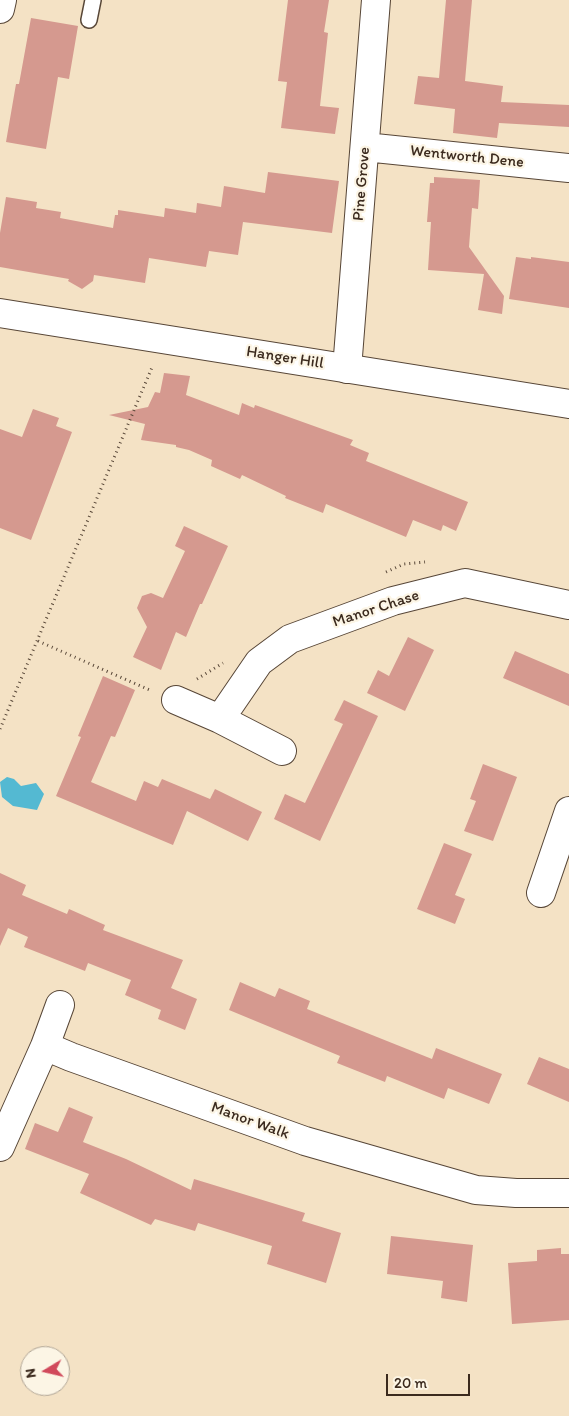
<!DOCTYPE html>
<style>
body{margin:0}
#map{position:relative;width:569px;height:1416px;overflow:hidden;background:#f4e2c5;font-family:Itim,sans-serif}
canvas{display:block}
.north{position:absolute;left:20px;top:1346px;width:50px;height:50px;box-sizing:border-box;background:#fcf5e5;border:1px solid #afa495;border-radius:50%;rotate:261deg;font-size:14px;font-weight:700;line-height:20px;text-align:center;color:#3b2a1e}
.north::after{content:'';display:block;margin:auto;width:18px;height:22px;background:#d1495b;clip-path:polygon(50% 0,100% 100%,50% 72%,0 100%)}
.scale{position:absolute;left:386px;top:1374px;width:84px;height:22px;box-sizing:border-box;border:2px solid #3b2a1e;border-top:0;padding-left:6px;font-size:15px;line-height:18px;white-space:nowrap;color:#3b2a1e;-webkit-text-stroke:4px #fcf5e5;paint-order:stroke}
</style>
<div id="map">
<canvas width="569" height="1416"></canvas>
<div class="north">N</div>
<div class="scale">20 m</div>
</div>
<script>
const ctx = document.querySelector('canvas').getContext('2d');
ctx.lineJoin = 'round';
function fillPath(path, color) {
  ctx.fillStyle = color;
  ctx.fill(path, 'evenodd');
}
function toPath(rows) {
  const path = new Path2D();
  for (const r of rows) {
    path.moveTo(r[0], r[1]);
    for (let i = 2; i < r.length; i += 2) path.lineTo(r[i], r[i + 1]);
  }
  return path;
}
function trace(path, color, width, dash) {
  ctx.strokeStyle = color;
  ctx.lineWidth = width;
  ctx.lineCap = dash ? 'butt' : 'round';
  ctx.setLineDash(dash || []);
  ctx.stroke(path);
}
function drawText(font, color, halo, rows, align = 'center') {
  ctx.font = font + ' Itim,sans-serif';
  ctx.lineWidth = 4.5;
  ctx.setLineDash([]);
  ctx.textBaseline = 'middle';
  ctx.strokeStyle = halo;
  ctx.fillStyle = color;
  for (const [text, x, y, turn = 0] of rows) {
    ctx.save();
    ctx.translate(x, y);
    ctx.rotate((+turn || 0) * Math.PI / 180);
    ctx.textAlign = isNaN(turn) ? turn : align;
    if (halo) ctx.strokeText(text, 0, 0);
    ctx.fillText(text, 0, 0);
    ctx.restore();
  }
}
const water = toPath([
 [7,777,14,779,21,786,36,783,44,794,37,810,13,806,2,797,0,782]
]);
const building = toPath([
 [288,0,329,0,324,32,328,33,320,106,339,108,335,134,281,128,287,82,278,81],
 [446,0,472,0,465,81,503,86,501,102,569,105,569,127,499,123,497,138,453,133,455,109,414,104,418,76,439,78],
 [31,18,78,26,69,79,58,77,46,149,6,142,16,84,19,84],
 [268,172,339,181,332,233,243,222,238,255,209,251,206,267,149,258,145,283,94,275,93,281,82,289,68,281,69,279,0,267,0,233,6,197,37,202,36,208,61,212,60,218,113,228,115,215,118,215,118,210,164,217,165,208,196,213,197,203,221,207,224,186,265,193],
 [434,177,480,180,478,209,472,208,469,247,504,296,502,314,478,310,484,274,428,270,431,222,427,222,430,183,434,183],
 [516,257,531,259,531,257,569,262,569,308,509,299],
 [164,373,190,376,186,395,239,415,242,403,254,408,255,405,258,406,353,440,350,445,369,453,366,461,468,502,456,531,443,525,441,531,413,520,406,537,326,504,323,513,285,498,286,496,242,475,240,479,211,466,212,460,189,450,176,447,176,445,141,440,145,424,109,415,148,407,155,392,160,393],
 [33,409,59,418,56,426,72,432,31,540,0,528,0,429,22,437],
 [184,526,228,546,202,604,200,604,186,637,176,632,161,670,133,657,147,627,137,608,142,596,151,593,163,598,185,551,175,546],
 [408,637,434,650,405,711,367,693,378,670,389,676],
 [515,651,569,674,569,706,503,678],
 [103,676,135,690,115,737,111,736,91,782,136,801,144,781,158,787,162,779,210,799,215,789,262,812,248,841,187,811,173,845,56,796,81,737,78,736],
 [344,700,378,716,320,841,274,819,285,794,305,803,343,724,334,720],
 [483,764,517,777,493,841,464,831,476,801,470,799],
 [444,843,472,854,455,895,465,899,455,924,417,909],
 [0,873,26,885,22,895,67,914,69,909,105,925,103,930,183,960,171,988,197,999,185,1030,158,1019,161,1010,125,995,131,980,88,963,85,971,24,947,28,937,8,928,0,946],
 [240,982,275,997,279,988,310,1001,307,1009,432,1059,436,1048,502,1074,489,1104,448,1088,444,1099,387,1076,385,1082,337,1063,340,1056,229,1010],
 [539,1057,569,1069,569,1102,527,1084],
 [69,1107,93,1117,83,1142,126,1159,191,1190,194,1179,305,1213,302,1221,341,1233,326,1283,267,1264,272,1246,198,1223,195,1231,155,1219,151,1225,80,1193,89,1174,25,1149,35,1123,58,1132],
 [391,1236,473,1245,467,1302,441,1298,443,1281,387,1274],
 [561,1248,561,1254,569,1254,569,1320,512,1324,508,1263,537,1261,537,1250]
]);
const path = toPath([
 [386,572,404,564,425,562],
 [38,641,152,691],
 [197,679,223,663],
 [0,729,153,365]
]);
const service = toPath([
 [89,20,93,0]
]);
const minor = toPath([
 [0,9,2,0],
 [365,147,569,168],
 [347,369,376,0],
 [176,700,220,719],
 [282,751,220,719,259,662,290,639,393,601,465,583,569,605],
 [541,893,569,811],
 [45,1046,60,1005],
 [0,1147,45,1046,71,1057,305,1141,476,1190,516,1193,569,1193]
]);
const secondary = toPath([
 [0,313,569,404]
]);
const streetNames = [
 ["Wentworth Dene",467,157,6],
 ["Pine Grove",362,184,-85],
 ["Hanger Hill",285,358,9],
 ["Manor Chase",376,609,-18],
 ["Manor Walk",250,1121,20]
];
fillPath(water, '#54b9d2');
fillPath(building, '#d5998f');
trace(service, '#574637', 18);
trace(minor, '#574637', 30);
trace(secondary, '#574637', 30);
trace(path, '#574637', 3, [1, 4]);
trace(service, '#fff', 15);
trace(minor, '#fff', 28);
trace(secondary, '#fff', 28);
drawText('16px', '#3b2a1e', '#fcf5e5', streetNames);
</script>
